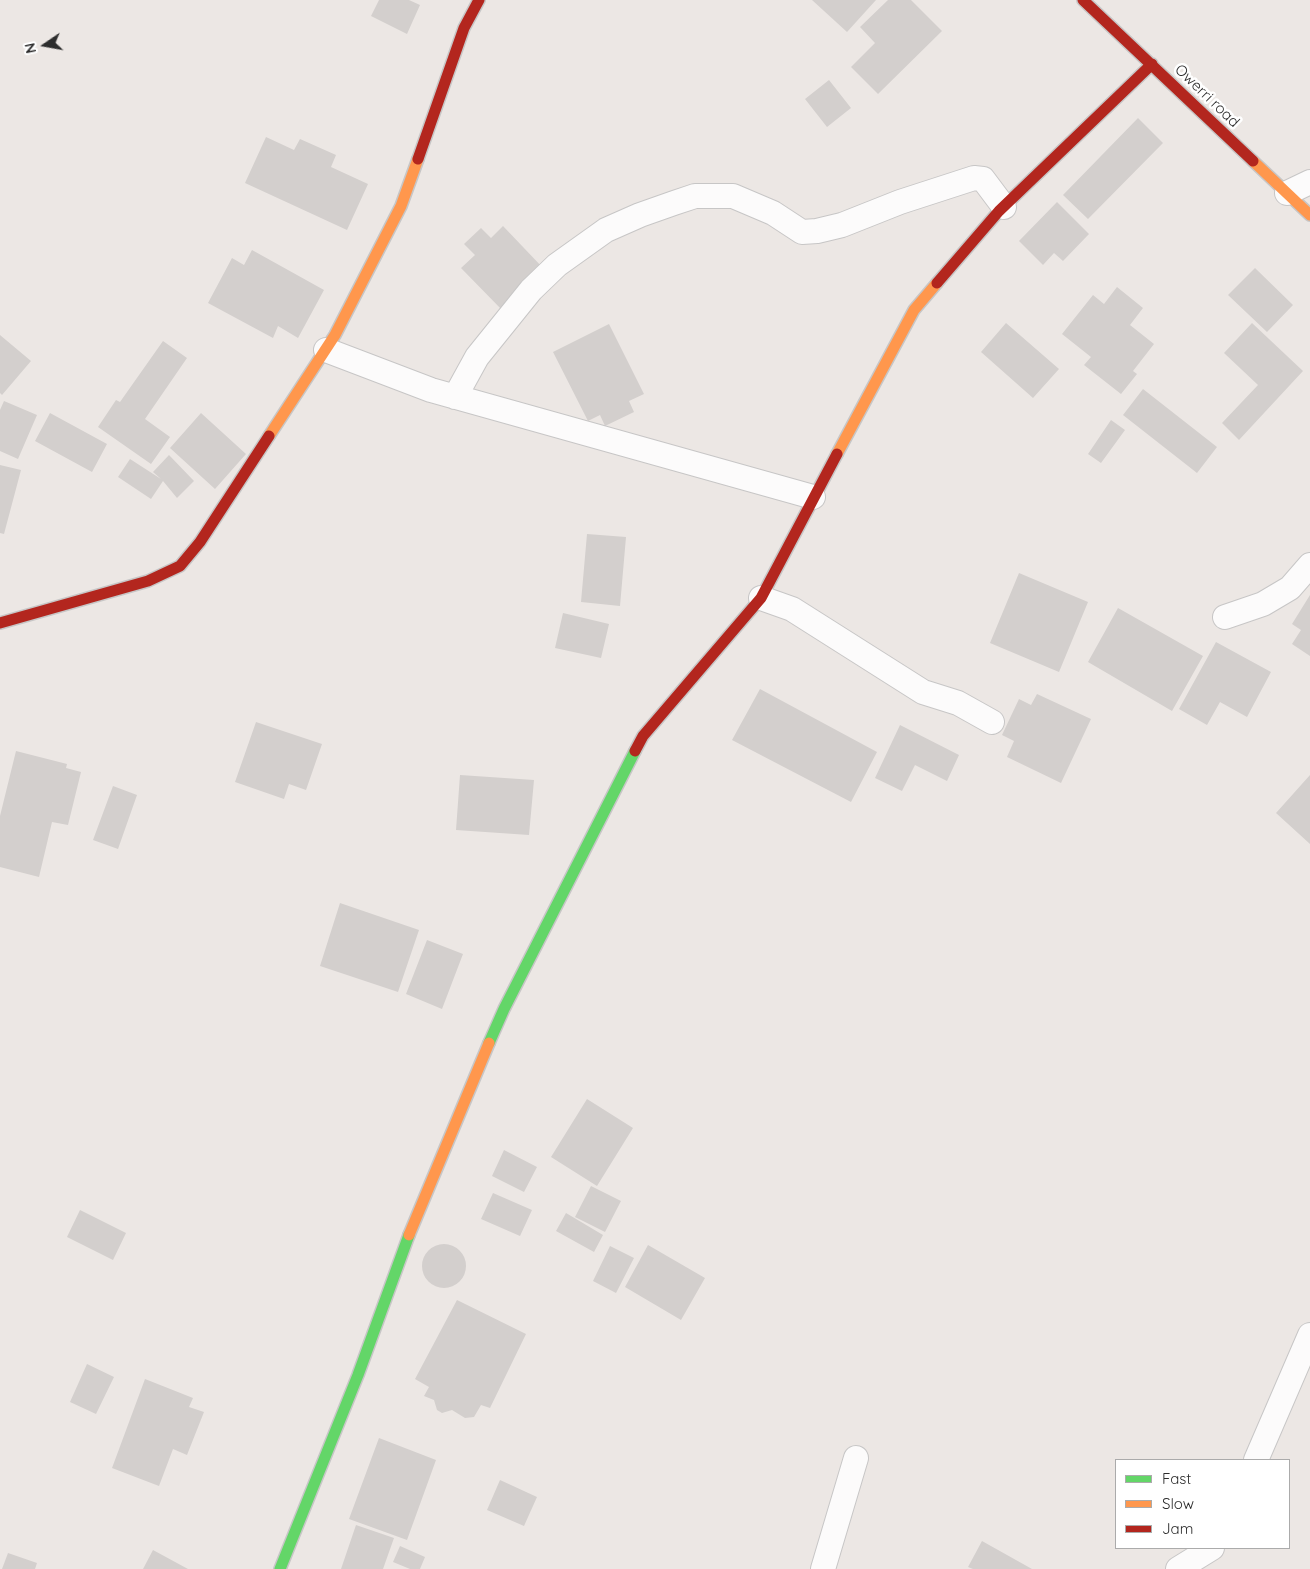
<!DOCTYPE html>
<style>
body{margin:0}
#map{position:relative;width:1310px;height:1569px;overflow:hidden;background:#ece7e4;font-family:Quicksand,sans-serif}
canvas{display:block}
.legend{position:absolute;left:1115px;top:1459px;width:175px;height:90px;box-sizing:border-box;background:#fff;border:1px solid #ababab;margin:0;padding:6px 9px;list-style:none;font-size:15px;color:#2d2d2d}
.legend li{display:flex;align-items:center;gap:10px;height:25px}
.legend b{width:25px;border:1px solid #ababab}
.north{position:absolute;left:20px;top:20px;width:50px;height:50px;-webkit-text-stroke:4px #fff;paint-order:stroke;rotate:258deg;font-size:14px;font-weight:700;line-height:20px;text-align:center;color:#2d2d2d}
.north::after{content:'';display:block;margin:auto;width:18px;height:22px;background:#2d2d2d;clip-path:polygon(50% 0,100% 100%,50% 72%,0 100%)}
</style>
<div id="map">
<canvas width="1310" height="1569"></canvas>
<ul class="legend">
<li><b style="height:6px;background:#63d668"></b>Fast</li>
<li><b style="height:6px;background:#ff974d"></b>Slow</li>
<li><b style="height:6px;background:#b3261e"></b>Jam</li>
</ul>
<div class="north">N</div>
</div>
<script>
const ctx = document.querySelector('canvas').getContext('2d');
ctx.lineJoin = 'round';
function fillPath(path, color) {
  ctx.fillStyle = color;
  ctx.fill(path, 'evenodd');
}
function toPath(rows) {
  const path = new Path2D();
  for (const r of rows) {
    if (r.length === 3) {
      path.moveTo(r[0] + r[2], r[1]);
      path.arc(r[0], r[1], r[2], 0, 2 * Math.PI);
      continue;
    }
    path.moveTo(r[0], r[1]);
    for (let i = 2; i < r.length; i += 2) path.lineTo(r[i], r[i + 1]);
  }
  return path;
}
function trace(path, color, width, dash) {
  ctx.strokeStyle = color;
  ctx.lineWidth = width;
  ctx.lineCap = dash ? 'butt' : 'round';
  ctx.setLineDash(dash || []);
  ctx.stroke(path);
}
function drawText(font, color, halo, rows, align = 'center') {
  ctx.font = font + ' Quicksand,sans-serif';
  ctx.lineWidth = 5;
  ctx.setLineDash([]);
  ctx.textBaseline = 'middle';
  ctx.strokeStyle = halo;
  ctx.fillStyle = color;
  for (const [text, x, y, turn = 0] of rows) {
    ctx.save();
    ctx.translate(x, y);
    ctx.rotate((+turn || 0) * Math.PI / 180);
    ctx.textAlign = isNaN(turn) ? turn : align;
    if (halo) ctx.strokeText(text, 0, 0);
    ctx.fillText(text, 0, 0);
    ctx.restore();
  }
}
const building = toPath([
 [379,0,409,0,420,5,407,34,371,16],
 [812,0,876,0,847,32],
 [888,0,911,0,942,31,878,94,851,67,875,43,860,27],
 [829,80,851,108,827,127,805,99],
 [1138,118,1163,143,1088,219,1063,195],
 [266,137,294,150,300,139,336,155,331,167,368,184,347,230,245,183],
 [1057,202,1089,234,1063,261,1054,253,1043,265,1019,241],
 [503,226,544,269,502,310,461,268,475,255,464,244,481,228,491,238],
 [252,250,324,290,298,338,278,326,273,338,208,303,232,258,244,265],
 [1255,268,1293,305,1267,332,1228,295],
 [1117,287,1143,308,1130,325,1154,344,1133,371,1137,374,1121,394,1084,365,1091,357,1062,334,1093,295,1104,304],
 [1006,323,1059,369,1033,398,981,352],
 [1252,323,1303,371,1239,440,1222,423,1258,385,1224,353],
 [609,324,644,394,629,401,634,412,605,426,600,415,588,421,553,352],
 [0,335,31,361,2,395,0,393],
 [163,341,187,358,145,419,170,437,151,464,98,427,116,400,120,402],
 [1143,389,1217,447,1197,473,1123,415],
 [4,401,37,415,18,459,0,451,0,410],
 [50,413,107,444,92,472,35,441],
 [201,413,246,454,215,489,170,448],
 [1111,420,1125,430,1101,463,1088,454],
 [169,455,194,481,177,498,163,481,151,499,118,477,130,459,161,479,153,472],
 [0,465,21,470,4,534,0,533],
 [587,534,626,537,620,606,581,602],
 [1019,573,1088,602,1059,672,990,643],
 [1310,595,1310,656,1292,644,1301,630,1292,624],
 [1118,608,1203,656,1172,711,1088,662],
 [563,613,609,624,601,658,555,648],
 [1216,642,1271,672,1247,717,1220,702,1207,725,1179,709],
 [760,689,877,752,851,802,732,740],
 [1037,694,1091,719,1061,783,1007,757,1014,741,1002,735,1019,699,1031,705],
 [256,722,322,744,306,790,289,784,284,799,235,782],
 [900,725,959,755,947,781,915,765,902,791,875,778],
 [16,751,67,764,66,768,81,772,68,825,52,822,39,877,0,867,0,816],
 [460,775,534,780,529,835,456,830],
 [1310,775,1310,844,1276,813],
 [113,786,137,795,118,849,93,840],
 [340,903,419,930,398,992,320,966],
 [427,940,463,954,442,1009,406,994],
 [587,1099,633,1128,597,1186,551,1157],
 [504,1150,537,1167,524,1192,492,1176],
 [591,1186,621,1201,605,1232,575,1217],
 [493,1193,532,1210,520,1236,481,1219],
 [80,1210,126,1233,113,1260,67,1237],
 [566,1213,603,1235,594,1252,556,1231],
 [444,1266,22],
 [648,1245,705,1278,681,1320,625,1287],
 [610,1246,634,1258,616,1293,593,1281],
 [457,1300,526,1334,490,1408,481,1405,474,1417,465,1418,452,1410,442,1413,437,1410,434,1400,424,1396,429,1387,415,1379],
 [87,1364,114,1377,96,1414,70,1402],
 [145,1379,193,1398,189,1407,204,1412,187,1455,173,1449,159,1486,112,1468],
 [379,1438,436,1460,407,1540,349,1519],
 [500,1480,537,1497,524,1526,487,1510],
 [356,1525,394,1538,383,1569,341,1569],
 [982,1541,1032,1569,973,1569,968,1567],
 [400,1546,425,1557,420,1569,410,1569,393,1562],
 [153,1550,188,1569,143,1569],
 [8,1553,37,1563,35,1569,2,1569]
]);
const street = toPath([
 [1287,193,1310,182],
 [326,350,431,390,813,497],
 [455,397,477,357,531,290,557,265,606,230,640,215,674,203,695,196,733,196,773,213,802,232,817,231,842,225,900,202,974,178,983,179,1004,207],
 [761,598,792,609,923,692,958,703,992,722],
 [1225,617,1263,604,1290,588,1310,565],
 [1256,1460,1310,1335],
 [823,1569,856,1458],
 [1178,1569,1212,1548]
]);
const fast = toPath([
 [489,1043,504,1009,635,751],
 [280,1569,358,1375,409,1235]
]);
const slow = toPath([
 [1253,161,1310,215],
 [269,436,335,335,401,206,418,159],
 [837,454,914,310,937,283],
 [409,1235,489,1043]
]);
const jam = toPath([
 [1083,0,1253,161],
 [418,159,464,28,479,0],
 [937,283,999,211,1152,64],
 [0,623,148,581,180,566,200,542,269,436],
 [635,751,643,736,761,598,837,454]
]);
const streetNames = [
 ["Owerri road",1207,96,44]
];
fillPath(building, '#d3cfcd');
trace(street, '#c7c6c6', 26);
trace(fast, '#c7c6c6', 14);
trace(slow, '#c7c6c6', 14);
trace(jam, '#c7c6c6', 14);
trace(street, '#fcfbfb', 24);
trace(fast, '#63d668', 11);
trace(slow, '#ff974d', 11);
trace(jam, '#b3261e', 11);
drawText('15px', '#2d2d2d', '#fff', streetNames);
</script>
